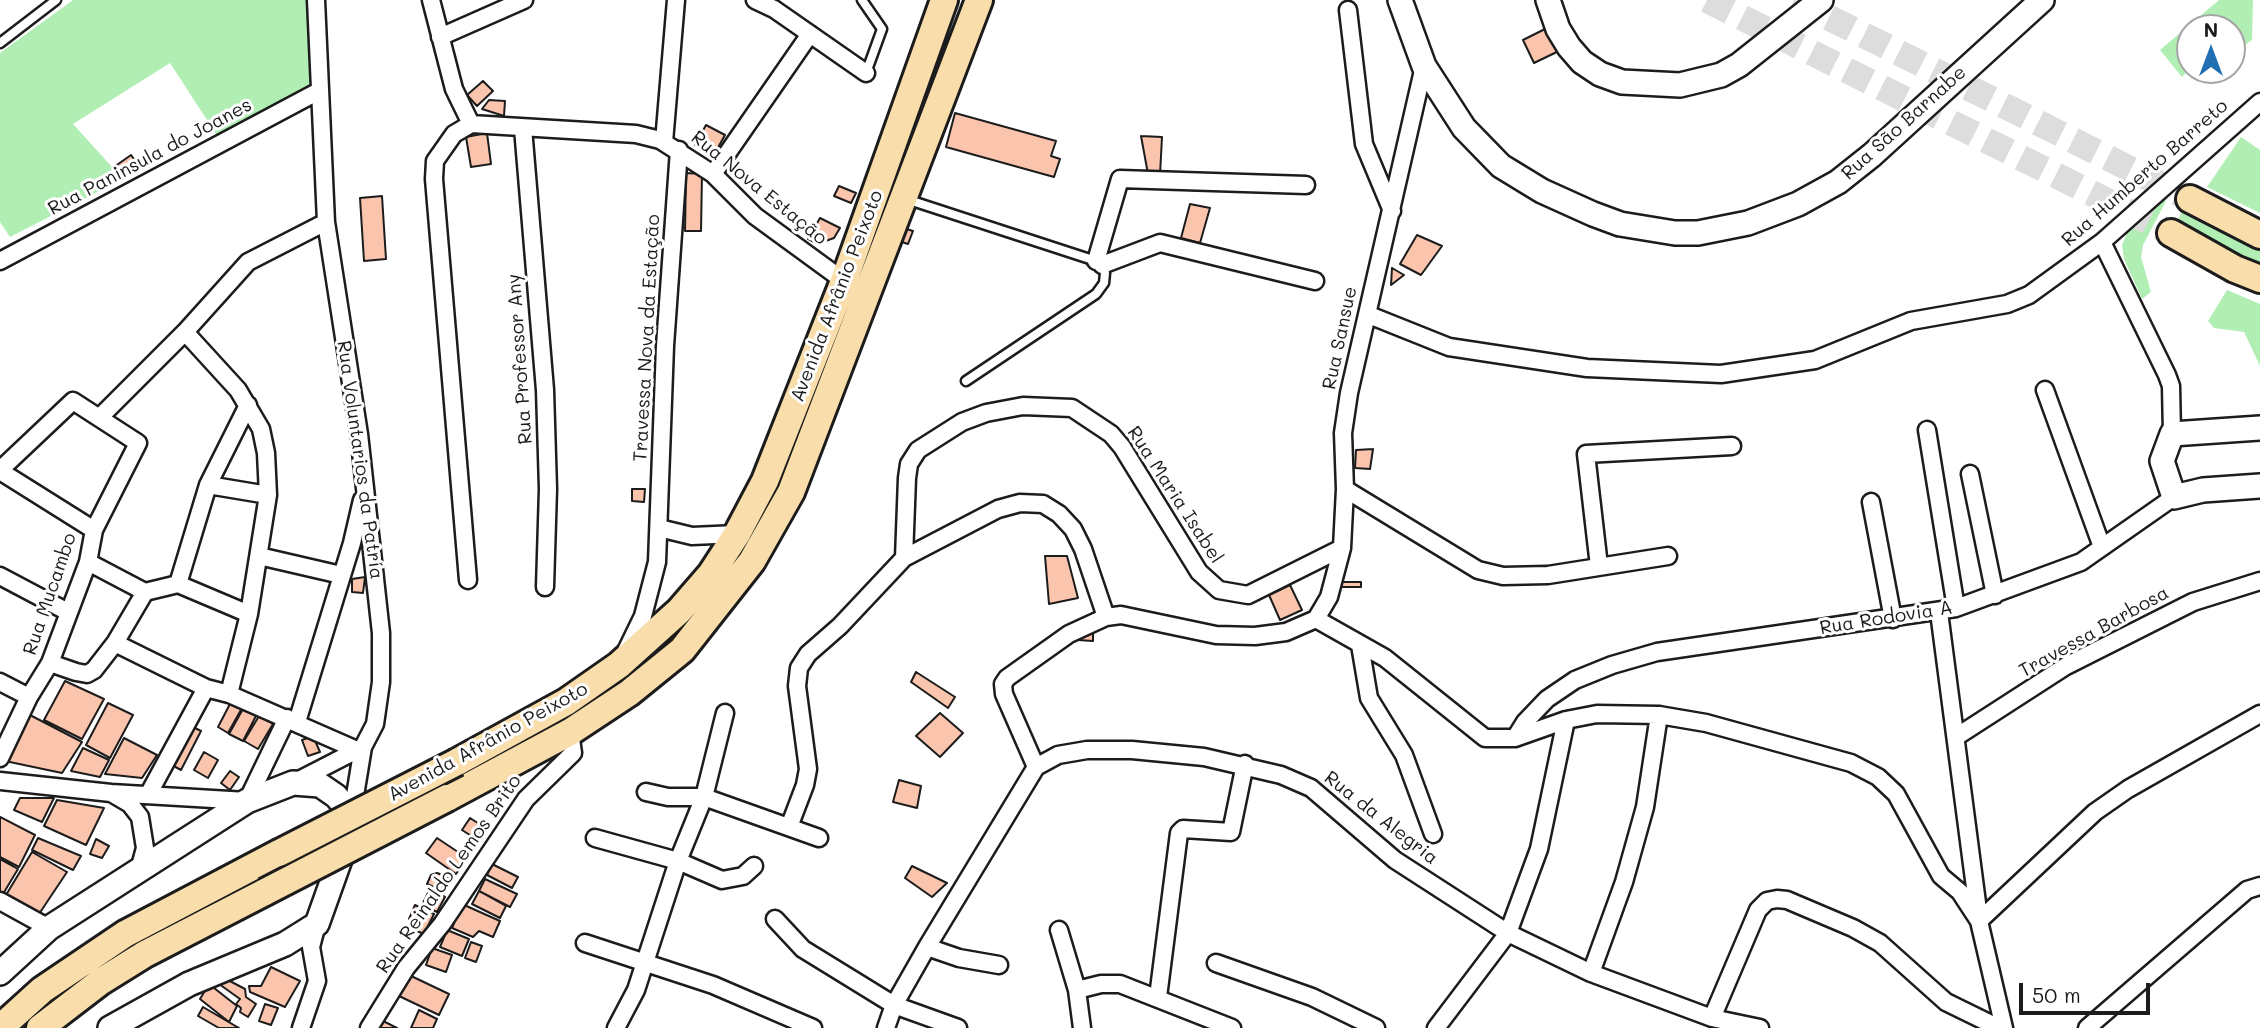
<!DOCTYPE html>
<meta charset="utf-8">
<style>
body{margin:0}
#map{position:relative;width:2260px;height:1028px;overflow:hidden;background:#fff;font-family:Mali,sans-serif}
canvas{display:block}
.north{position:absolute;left:2176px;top:14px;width:70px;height:70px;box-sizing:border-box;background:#fff;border:2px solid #a4a4a4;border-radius:50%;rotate:0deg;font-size:19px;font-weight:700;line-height:28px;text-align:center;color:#1c1c1c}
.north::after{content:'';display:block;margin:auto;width:24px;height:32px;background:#1f6fb2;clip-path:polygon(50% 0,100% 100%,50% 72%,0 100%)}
.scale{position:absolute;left:2019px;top:983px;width:131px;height:32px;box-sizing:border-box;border:4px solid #1c1c1c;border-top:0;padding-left:9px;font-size:21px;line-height:24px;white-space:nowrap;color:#1c1c1c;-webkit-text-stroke:5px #fff;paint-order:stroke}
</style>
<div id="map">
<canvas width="2260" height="1028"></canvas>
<div class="north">N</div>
<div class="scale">50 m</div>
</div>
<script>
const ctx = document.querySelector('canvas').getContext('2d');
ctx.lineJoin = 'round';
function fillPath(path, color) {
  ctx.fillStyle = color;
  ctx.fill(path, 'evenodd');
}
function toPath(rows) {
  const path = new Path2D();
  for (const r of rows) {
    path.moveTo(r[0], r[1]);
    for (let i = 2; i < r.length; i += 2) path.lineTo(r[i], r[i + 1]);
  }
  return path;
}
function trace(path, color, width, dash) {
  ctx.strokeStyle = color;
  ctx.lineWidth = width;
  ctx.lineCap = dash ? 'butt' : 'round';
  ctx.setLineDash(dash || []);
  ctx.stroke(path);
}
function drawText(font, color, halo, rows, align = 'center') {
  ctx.font = font + ' Mali,sans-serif';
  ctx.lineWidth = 6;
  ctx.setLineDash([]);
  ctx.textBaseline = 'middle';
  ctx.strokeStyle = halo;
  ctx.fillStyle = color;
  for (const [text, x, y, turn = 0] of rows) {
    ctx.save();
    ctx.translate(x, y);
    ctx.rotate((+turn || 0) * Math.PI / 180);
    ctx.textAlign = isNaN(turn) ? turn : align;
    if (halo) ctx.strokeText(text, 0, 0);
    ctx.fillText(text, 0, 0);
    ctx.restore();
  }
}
const green = toPath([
 [73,0,309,0,315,83,220,140,170,63,73,124,123,179,10,237,0,222,0,53],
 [2219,0,2253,0,2252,40,2232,54,2232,28,2190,28,2190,68,2182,77,2160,50],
 [2241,137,2260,150,2260,213,2207,187],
 [2161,199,2166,201,2143,245,2141,257,2151,292,2142,299,2124,259,2122,245,2127,233],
 [2184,207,2237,239,2260,248,2260,267,2176,224],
 [2227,290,2260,304,2260,366,2244,332,2214,328,2208,321]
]);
const building = toPath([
 [1549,27,1563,49,1534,63,1523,40,1549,27],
 [483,81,493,91,477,106,467,95,483,81],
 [489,100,505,101,504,116,482,109,489,100],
 [955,113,1056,141,1051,156,1060,159,1054,177,946,147,955,113],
 [706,125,725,135,714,155,695,145,706,125],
 [487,133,491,164,471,167,466,137,487,133],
 [1141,136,1162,137,1160,175,1148,174,1141,136],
 [131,155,139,166,123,179,114,167,131,155],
 [686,173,702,174,701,231,685,231,686,173],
 [839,186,856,193,851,203,834,196,839,186],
 [382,196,386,259,364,261,360,198,382,196],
 [1190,204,1210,208,1200,243,1181,238,1190,204],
 [820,218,840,228,834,238,817,244,808,239,820,218],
 [900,227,913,231,908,244,896,240,900,227],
 [1417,235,1442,246,1421,275,1400,264,1417,235],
 [1392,268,1404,275,1391,285,1392,268],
 [1373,449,1370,469,1355,468,1356,450,1373,449],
 [632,489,645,489,644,502,632,501,632,489],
 [1045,556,1067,556,1078,598,1049,604,1045,556],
 [365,577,363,593,352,592,352,579,365,577],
 [1340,582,1361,582,1361,587,1338,587,1340,582],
 [1290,585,1302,610,1280,620,1269,595,1290,585],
 [1079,633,1093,634,1093,641,1078,640,1079,633],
 [916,672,955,697,948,708,911,682,916,672],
 [65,681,104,699,82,739,44,720,65,681],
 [231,702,242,708,228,733,218,727,231,702],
 [108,703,133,715,110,758,86,745,108,703],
 [244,707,257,714,243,741,229,734,244,707],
 [940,713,963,733,940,757,916,736,940,713],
 [28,714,82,742,62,773,5,761,28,714],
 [259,716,273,724,258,749,244,741,259,716],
 [187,724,201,731,181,770,168,763,187,724],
 [313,736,320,752,308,756,302,740,313,736],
 [124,738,157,755,142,778,105,774,124,738],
 [83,748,109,760,100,777,71,771,83,748],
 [204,752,218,760,208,778,194,770,204,752],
 [230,771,239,777,230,790,221,783,230,771],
 [899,780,921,786,917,808,893,802,899,780],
 [20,798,54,798,42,822,14,810,20,798],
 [57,800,104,808,86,845,44,826,57,800],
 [0,817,35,835,19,867,0,857,0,817],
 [470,818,484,827,476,839,462,830,470,818],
 [38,838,81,856,73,870,32,850,38,838],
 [437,838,467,858,456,874,426,853,437,838],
 [96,839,109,846,102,858,90,854,96,839],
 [32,852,67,872,39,914,6,895,32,852],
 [0,859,18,869,3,894,0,893,0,859],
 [492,864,518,877,512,888,487,875,492,864],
 [912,866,947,883,932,897,905,878,912,866],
 [437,873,451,878,445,892,427,884,431,875,437,873],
 [485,879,517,894,510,907,479,891,485,879],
 [430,889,445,897,437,912,422,905,430,889],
 [479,891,506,906,500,918,472,904,479,891],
 [462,904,500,921,493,937,479,931,473,937,452,928,462,904],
 [415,905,434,914,424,934,412,929,415,922,409,919,415,905],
 [447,930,469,939,462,956,440,947,447,930],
 [471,942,482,946,476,962,465,958,471,942],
 [432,948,452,955,446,972,426,965,432,948],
 [271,967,300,981,285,1007,250,992,249,986,261,986,271,967],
 [409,975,449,994,439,1015,399,996,409,975],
 [228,980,245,989,246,997,256,1004,248,1017,240,1012,241,1008,236,1004,240,999,219,984,228,980],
 [209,984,237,1006,229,1022,200,999,209,984],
 [265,1004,278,1008,271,1025,259,1021,265,1004],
 [203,1007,239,1028,219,1028,198,1016,203,1007],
 [419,1010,437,1019,433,1028,411,1028,419,1010],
 [379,1019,397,1028,375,1028,379,1019]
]);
const primaryTunnel = toPath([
 [1707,0,2171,233],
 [1794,0,2190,199]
]);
const lane = toPath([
 [862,0,882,29,866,73],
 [0,43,56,0],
 [906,199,1096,261,1102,265,1105,273,1104,283,1096,294,966,381]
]);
const street = toPath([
 [431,0,454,89,471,124],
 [755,0,774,9,866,73],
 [1348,10,1364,144,1392,211],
 [440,37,524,0],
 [523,128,545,390,548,489,545,587],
 [664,142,676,0],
 [713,174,810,34],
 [2102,242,2167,375,2171,386,2172,434],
 [0,261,319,91],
 [1096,261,1120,179,1306,185],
 [1102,265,1160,243,1315,281],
 [1369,315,1449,347,1587,368,1721,374,1815,360,1911,321,2007,304,2029,295,2102,242,2260,102],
 [185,332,238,390,261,429,266,453,268,495,249,614,229,694],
 [2045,390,2102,547],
 [100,417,185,332,248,262,326,222],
 [1927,430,1956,608],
 [0,470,73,401,138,443,94,530,88,562,50,663,29,697,0,758],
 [0,471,94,530],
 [1970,474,1995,595],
 [208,485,268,495],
 [1345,489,1478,570,1503,576,1548,575,1668,556],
 [1871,502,1893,619],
 [659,528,692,536,737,534],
 [259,556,341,575],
 [904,558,907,478,909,464,918,450,962,422,986,413,1023,406,1072,408,1111,434,1122,447,1199,572,1219,590,1248,595,1342,548],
 [88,562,145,592],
 [1599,566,1586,454,1732,446],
 [0,576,68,612],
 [468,580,434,179,435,161,454,134,471,124,636,134,660,140,713,174,755,216,844,281],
 [178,584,208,485,248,405],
 [178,584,249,614],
 [1939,612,1979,918],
 [1316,619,1329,597,1342,548,1345,489,1343,433,1349,393,1424,66],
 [115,643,206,688,229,694,357,750],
 [1360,645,1369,698,1404,755,1433,834],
 [626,651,643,616,657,562,665,346,679,150],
 [50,663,76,672,87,674,94,670,115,643,145,592,178,584],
 [0,682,29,697],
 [297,722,352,543,362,500],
 [1956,737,2066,666,2193,602,2260,581],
 [1515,738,1525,722,1547,699,1575,680,1612,665,1657,652,1956,608,2081,562,2174,497],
 [1036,767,1004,694,1003,684,1007,678,1069,634,1106,617,1121,615,1216,635,1255,636,1286,632,1316,619,1385,658,1485,738,1515,738,1566,720,1597,714,1659,715,1706,723,1851,763,1878,777,1896,794,1941,876,1960,892,1979,921,2004,1028],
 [1036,767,1058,755,1087,750,1132,750,1204,757,1281,775,1311,788,1395,860,1508,933,1591,973,1712,1018,1760,1028],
 [0,781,111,793,247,801,287,718],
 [295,782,363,747,375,724,381,682,381,633,359,434,326,222,316,0],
 [646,792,668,797,704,797,819,838],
 [113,794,130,804,140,817,145,848,139,870],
 [148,795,206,688],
 [351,820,363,747],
 [789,827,805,785,808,769,797,686,799,668,808,654,840,626,904,558,998,509,1020,503,1043,504,1059,514,1073,529,1083,549,1106,617],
 [595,838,678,861,722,880,743,876,754,866],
 [0,901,49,928],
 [775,919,803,949,894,1005,958,1028],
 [1979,921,2095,812,2128,789,2260,714],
 [1059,930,1077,990,1082,1028],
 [585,943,713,985,813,1028],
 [927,947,959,958,999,965],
 [1216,963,1312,997,1376,1028],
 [1591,973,1624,882,1645,807,1659,715],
 [1077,990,1101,984,1120,984,1232,1028],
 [1158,997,1179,833,1183,829,1231,832,1245,764],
 [1712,1018,1758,910,1767,901,1777,899,1787,900,1853,928,1880,943,1946,1002,1999,1028],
 [301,1028,317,981,311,947,317,924],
 [369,1028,406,968,442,924,526,799,573,753,570,732],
 [616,1028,636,990,678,861,704,797,725,713],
 [886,1028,894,1005,927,947,1036,767],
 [1436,1028,1508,933,1539,849,1566,720],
 [2087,1028,2247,890,2260,886]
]);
const secondary = toPath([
 [1400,0,1424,66,1464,128,1501,166,1542,191,1593,214,1620,224,1675,233,1698,233,1748,223,1798,204,1838,182,1872,155,2042,0],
 [1548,0,1558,29,1569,47,1582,62,1600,74,1622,82,1680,85,1721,75,1739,65,1821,0],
 [2260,428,2172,434,2162,461,2174,497,2203,490,2260,486],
 [0,973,49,928,247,801,293,783,320,785,336,796,342,803,347,819,348,837,317,924,285,944,189,984,110,1028]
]);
const primary = toPath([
 [2190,199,2260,235],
 [2171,233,2235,269,2260,279],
 [457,762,566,702,619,665,679,611,711,574,737,534,765,481,844,281,944,0],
 [447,798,570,732,629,693,682,650,752,561,791,492,979,0],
 [0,1028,42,990,125,934,279,853],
 [40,1028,100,982,145,954,265,892]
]);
const primaryBridge = toPath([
 [279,853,457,762],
 [265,892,447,798]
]);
const streetNames = [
 ["Rua São Barnabe",1904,123,-42],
 ["Rua Paninsula do Joanes",150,157,-28],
 ["Rua Humberto Barreto",2145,173,-41],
 ["Rua Nova Estação",759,188,39],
 ["Avenida Afrânio Peixoto",837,296,-69],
 ["Travessa Nova da Estação",647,338,-87],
 ["Rua Sansue",1340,338,-78],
 ["Rua Professor Any",520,359,-94],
 ["Rua Voluntarios da Patría",360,460,82],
 ["Rua Maria Isabel",1175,495,57],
 ["Rua Mucambo",50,594,-71],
 ["Rua Rodovia A",1886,618,-9],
 ["Travessa Barbosa",2094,632,-29],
 ["Avenida Afrânio Peixoto",488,742,-29],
 ["Rua da Alegria",1381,818,38],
 ["Rua Reinaldo Lemos Brito",449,874,-55]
];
fillPath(green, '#b1eeb4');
fillPath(building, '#fac4ad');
trace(building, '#1c1c1c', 2);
trace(primaryTunnel, '#ddd', 26, [26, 13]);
trace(lane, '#1c1c1c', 13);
trace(street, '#1c1c1c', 21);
trace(secondary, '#1c1c1c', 28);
trace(primary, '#1c1c1c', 32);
trace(lane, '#fff', 8);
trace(street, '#fff', 16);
trace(secondary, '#fff', 23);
trace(primary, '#f9deab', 26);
trace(primaryBridge, '#1c1c1c', 32, []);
trace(primaryBridge, '#f9deab', 26);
drawText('19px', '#1c1c1c', '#fff', streetNames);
</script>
